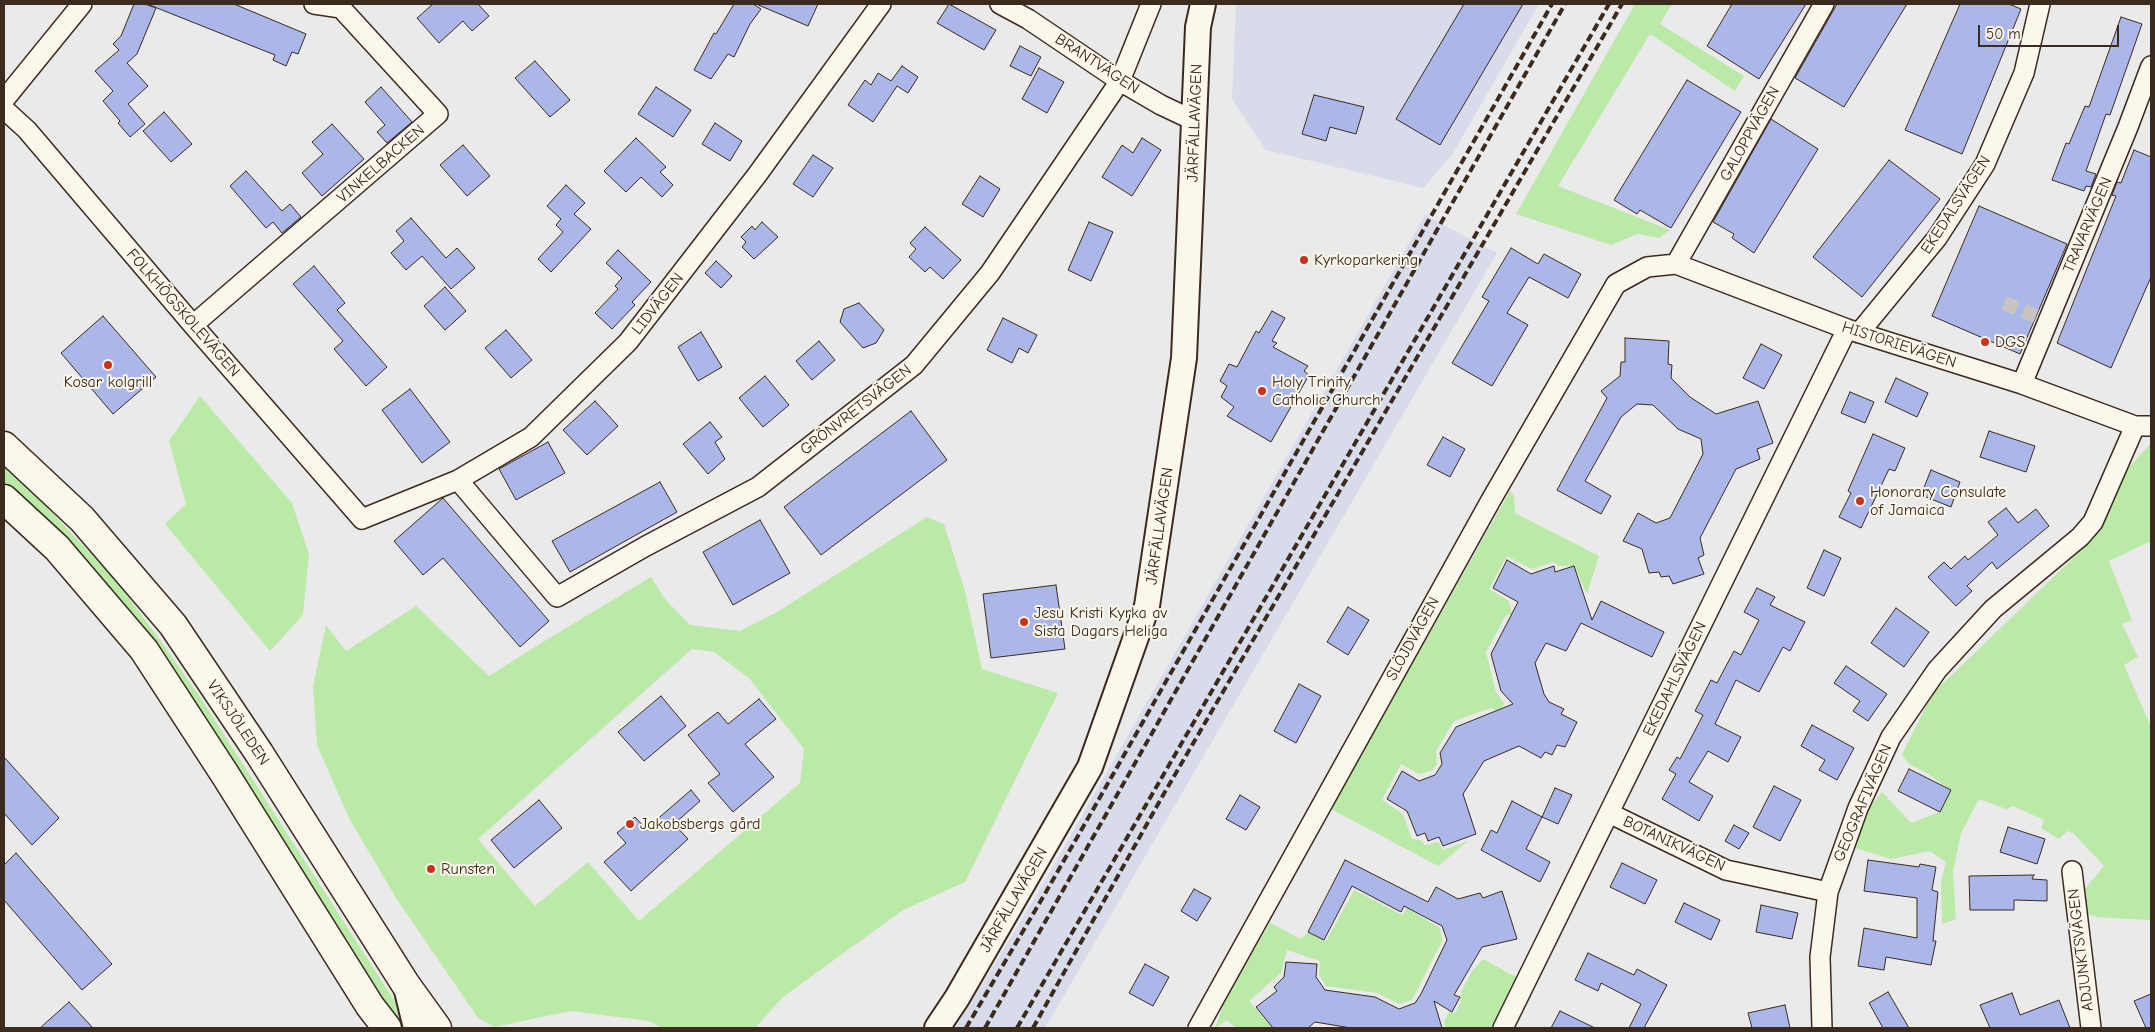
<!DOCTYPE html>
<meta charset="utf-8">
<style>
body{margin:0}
#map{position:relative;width:2155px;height:1032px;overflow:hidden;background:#ebeaeb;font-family:"Comic Neue",sans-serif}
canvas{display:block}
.frame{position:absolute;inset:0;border:5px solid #3b2a1e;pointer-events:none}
.scale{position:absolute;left:1978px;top:25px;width:141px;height:22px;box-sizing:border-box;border:2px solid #3b2a1e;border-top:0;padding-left:6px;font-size:15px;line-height:18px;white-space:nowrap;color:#3b2a1e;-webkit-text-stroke:4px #fbf7ec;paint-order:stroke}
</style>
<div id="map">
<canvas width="2155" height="1032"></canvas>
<div class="frame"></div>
<div class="scale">50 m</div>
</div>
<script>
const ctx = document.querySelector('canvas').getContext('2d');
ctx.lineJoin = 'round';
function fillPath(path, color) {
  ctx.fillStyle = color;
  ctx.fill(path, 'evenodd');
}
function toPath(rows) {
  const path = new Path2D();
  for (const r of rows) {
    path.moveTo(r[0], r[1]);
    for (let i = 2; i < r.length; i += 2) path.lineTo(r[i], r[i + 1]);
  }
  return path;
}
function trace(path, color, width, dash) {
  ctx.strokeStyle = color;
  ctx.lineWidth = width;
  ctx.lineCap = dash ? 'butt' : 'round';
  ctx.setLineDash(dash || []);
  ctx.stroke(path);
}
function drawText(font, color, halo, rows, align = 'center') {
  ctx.font = font + ' "Comic Neue",sans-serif';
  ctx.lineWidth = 4;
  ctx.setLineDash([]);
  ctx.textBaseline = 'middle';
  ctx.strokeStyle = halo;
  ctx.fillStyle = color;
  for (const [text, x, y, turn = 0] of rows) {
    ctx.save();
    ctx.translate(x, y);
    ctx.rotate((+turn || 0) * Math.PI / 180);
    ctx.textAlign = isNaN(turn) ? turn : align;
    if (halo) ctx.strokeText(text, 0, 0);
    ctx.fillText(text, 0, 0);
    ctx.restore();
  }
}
const built = toPath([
 [1236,4,1539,4,1452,155,1423,188,1266,150,1232,99],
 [1425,215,1497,253,1045,1028,955,1028,1039,891]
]);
const green = toPath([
 [1635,4,1672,4,1660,24,1744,76,1735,91,1650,34,1558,186,1670,230,1659,238,1638,234,1611,245,1516,214],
 [200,396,292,503,309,554,303,615,270,651,165,524,186,504,169,441],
 [2151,443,2151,541,2109,561,2132,620,2122,624,2138,657,2124,665,2151,727,2151,920,2096,917,2085,913,2083,891,2104,866,2073,833,2067,831,2059,839,2041,828,2044,820,2013,806,2006,809,1979,799,1961,833,1953,872,1956,919,1942,924,1941,881,1946,862,1930,851,1891,859,1855,848,1863,815,1882,792,1911,823,1940,812,1951,790,1928,774,1909,764,1902,755,1932,694,2094,538,2129,467],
 [4,462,112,576,158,637,200,697,395,1002,401,1026,382,1004,239,780,4,487],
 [1510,491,1514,496,1515,513,1599,556,1587,594,1574,566,1558,566,1554,562,1532,569,1507,556,1489,589,1509,601,1512,614,1506,615,1486,652,1496,692,1505,704,1498,711,1491,708,1454,721,1436,751,1437,764,1432,771,1419,774,1401,764,1382,800,1403,814,1412,839,1421,840,1425,845,1438,842,1443,850,1468,841,1438,866,1331,809],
 [927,517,944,524,965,591,982,669,1058,693,965,882,903,910,783,997,755,1028,662,1028,649,1021,571,1011,494,1027,478,1018,396,898,349,818,317,745,313,686,326,625,346,651,416,606,489,676,546,640,651,577,665,599,690,625,740,631,777,612],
 [692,649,714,652,749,678,804,749,800,783,639,921,588,862,535,906,478,839],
 [1354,890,1402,915,1407,908,1440,928,1442,941,1412,1000,1399,1004,1377,993,1326,986,1319,975,1320,961,1287,950,1281,973,1249,1001,1273,1028,1236,1028,1227,1020,1215,1028,1225,1000,1270,923,1301,939,1308,932,1326,941],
 [1483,959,1516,977,1491,1028,1446,1028,1444,1022,1449,1012,1455,1013,1460,1004,1461,992,1472,971]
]);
const building = toPath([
 [134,4,145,4,156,8,137,54,127,63,148,86,128,104,145,124,130,137,118,123,120,121,103,101,113,91,95,71,119,50,113,44,121,36,134,4],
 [147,4,234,4,306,34,298,54,292,52,286,66,273,60,275,55,147,4],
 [433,4,478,4,489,16,472,31,463,21,439,43,417,18,433,4],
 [734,4,753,4,761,9,750,24,734,57,728,54,711,79,694,70,714,33,716,34,734,4],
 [756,4,818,4,808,26,756,4],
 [949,4,996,30,984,50,937,23,949,4],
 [1464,4,1523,4,1440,145,1396,119,1464,4],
 [1732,4,1806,4,1759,79,1707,46,1732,4],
 [1837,4,1907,4,1844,107,1795,78,1837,4],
 [1960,4,2009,4,2021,9,1962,154,1905,130,1960,4],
 [2121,17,2142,24,2110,115,2106,114,2086,171,2096,174,2091,187,2086,186,2084,191,2052,180,2066,143,2069,144,2085,106,2089,107,2121,17],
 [1020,46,1041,57,1031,76,1010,66,1020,46],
 [535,61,570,100,550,117,515,78,535,61],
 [902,66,918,77,908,93,897,86,873,122,848,105,865,80,871,85,878,73,891,81,902,66],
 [1039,68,1064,82,1047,113,1022,99,1039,68],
 [1687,80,1741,112,1671,228,1640,210,1637,214,1614,200,1687,80],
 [381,87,412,122,387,143,377,132,385,125,365,102,381,87],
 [656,87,691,110,673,137,638,114,656,87],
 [1314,95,1364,107,1356,134,1330,127,1326,141,1302,134,1314,95],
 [164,112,192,144,171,162,143,131,164,112],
 [1771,119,1818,149,1754,253,1732,238,1734,234,1713,222,1771,119],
 [715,123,742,141,730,161,702,144,715,123],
 [332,124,364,159,322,196,302,173,323,154,312,142,332,124],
 [636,138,666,167,660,172,673,185,662,197,641,177,626,192,604,171,636,138],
 [1142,138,1161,150,1132,196,1102,177,1122,145,1133,153,1142,138],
 [463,145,490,176,467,196,440,165,463,145],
 [2134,150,2151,157,2151,277,2111,368,2057,343,2116,196,2112,195,2117,182,2121,183,2134,150],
 [813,155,833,168,813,197,793,184,813,155],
 [1889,160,1940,199,1862,297,1813,257,1889,160],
 [246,171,282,211,290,204,301,217,282,233,273,222,266,228,230,186,246,171],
 [980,176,1000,189,983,217,962,204,980,176],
 [566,185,585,203,574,214,591,229,551,272,538,259,563,232,556,225,561,219,547,206,566,185],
 [1979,206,2067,244,2020,354,1932,316,1979,206],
 [411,218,446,258,457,248,475,268,451,289,422,256,406,270,391,253,404,241,396,231,411,218],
 [762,222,778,237,754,259,742,247,746,242,741,237,752,226,755,230,762,222],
 [1089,222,1113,232,1091,281,1068,270,1089,222],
 [925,227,961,260,943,279,930,267,925,272,909,257,916,249,910,243,925,227],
 [1511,248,1538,264,1544,254,1581,274,1568,298,1529,277,1507,313,1528,325,1492,386,1452,363,1489,301,1482,297,1511,248],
 [618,250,651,282,632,302,635,305,612,329,595,313,618,289,615,286,622,278,606,263,618,250],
 [716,261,732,276,721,288,705,273,716,261],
 [314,266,345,303,337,310,387,367,366,386,334,349,343,341,293,284,314,266],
 [445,287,466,311,445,330,424,306,445,287],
 [859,303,884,330,876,343,863,348,840,322,844,309,859,303],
 [1272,311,1285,318,1272,341,1277,343,1273,347,1308,366,1304,371,1309,375,1271,442,1227,416,1234,407,1221,397,1227,386,1220,381,1229,364,1237,367,1256,331,1259,333,1272,311],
 [103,316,156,377,113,414,61,353,103,316],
 [1003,318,1037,335,1028,353,1019,348,1012,363,987,350,1003,318],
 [506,330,532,360,511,378,485,348,506,330],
 [701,332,722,367,698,381,678,347,701,332],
 [1625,338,1669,341,1668,364,1672,365,1671,378,1690,397,1716,414,1758,401,1773,443,1757,449,1760,459,1736,469,1700,538,1704,555,1698,558,1704,574,1673,584,1669,576,1661,577,1659,572,1649,573,1642,549,1623,541,1638,513,1656,523,1670,518,1703,454,1701,439,1678,429,1653,405,1637,404,1621,417,1585,481,1611,496,1601,514,1557,490,1607,398,1601,391,1620,376,1621,362,1625,362,1625,338],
 [819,341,835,360,812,380,796,361,819,341],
 [1761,344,1782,355,1764,389,1743,378,1761,344],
 [765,376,789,405,763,427,739,398,765,376],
 [1896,378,1928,393,1917,417,1885,402,1896,378],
 [410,389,450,442,422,463,382,410,410,389],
 [1850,392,1874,402,1865,423,1841,413,1850,392],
 [595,401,618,426,587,455,563,430,595,401],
 [911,411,947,460,821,555,784,507,911,411],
 [710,422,722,437,715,442,725,459,708,474,683,444,710,422],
 [1989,431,2035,446,2026,472,1980,457,1989,431],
 [1873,434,1905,448,1895,471,1889,469,1861,528,1839,517,1851,493,1848,491,1873,434],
 [1443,437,1465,449,1450,477,1427,465,1443,437],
 [548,442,565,473,516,500,499,469,548,442],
 [1931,470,1960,482,1951,507,1921,495,1931,470],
 [660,482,677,512,570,572,552,541,660,482],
 [443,498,549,621,520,647,443,558,423,575,394,541,443,498],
 [2006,508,2018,523,2036,509,2049,526,1997,569,1992,562,1967,586,1972,591,1956,606,1928,577,1944,562,1951,569,1965,556,1968,560,1998,535,1988,522,2006,508],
 [760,520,790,573,733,605,703,552,760,520],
 [1824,550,1841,558,1824,596,1807,588,1824,550],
 [1507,560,1531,574,1554,566,1555,572,1574,566,1592,620,1601,601,1664,632,1652,657,1581,623,1566,651,1546,643,1535,663,1544,694,1549,702,1564,709,1561,714,1577,722,1565,747,1557,745,1552,755,1545,752,1541,758,1519,746,1484,761,1463,794,1476,834,1443,846,1439,837,1428,841,1425,833,1417,836,1407,811,1387,799,1402,771,1419,781,1435,775,1442,764,1440,753,1456,727,1513,704,1501,691,1491,654,1518,602,1493,588,1507,560],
 [1056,585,1065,649,991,658,983,594,1056,585],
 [1757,588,1775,597,1770,605,1805,622,1790,651,1783,647,1759,692,1736,680,1715,724,1741,737,1728,762,1708,751,1689,782,1713,796,1699,821,1662,799,1676,774,1669,770,1677,757,1680,759,1703,715,1695,711,1711,680,1717,683,1734,651,1741,655,1759,620,1744,612,1757,588],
 [1348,607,1369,620,1348,655,1327,642,1348,607],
 [1896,608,1929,632,1904,667,1871,643,1896,608],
 [1846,666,1887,694,1868,721,1853,711,1860,701,1834,683,1846,666],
 [1299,684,1321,696,1296,743,1274,731,1299,684],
 [661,696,686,726,644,761,618,732,661,696],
 [759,699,776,719,745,744,774,777,733,812,708,783,720,774,688,735,718,712,728,724,759,699],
 [1812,725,1854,748,1837,780,1819,770,1825,760,1801,746,1812,725],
 [4,757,59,818,32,845,4,813,4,757],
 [1909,769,1951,790,1940,812,1898,791,1909,769],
 [1774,786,1801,800,1780,841,1753,827,1774,786],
 [1555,788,1572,795,1558,824,1542,817,1555,788],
 [691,790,700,801,674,824,688,839,631,891,604,862,626,843,617,833,635,817,646,829,691,790],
 [1240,795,1260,807,1246,830,1226,819,1240,795],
 [539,800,562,828,514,868,491,840,539,800],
 [1512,801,1542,817,1526,849,1550,862,1540,882,1481,850,1491,830,1497,833,1512,801],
 [1734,825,1749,833,1739,849,1725,841,1734,825],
 [2008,827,2045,839,2037,864,2000,852,2008,827],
 [16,853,112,964,82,990,4,900,4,865,16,853],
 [1345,860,1428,902,1436,887,1458,899,1480,893,1483,898,1502,891,1517,939,1482,947,1454,995,1460,997,1452,1012,1434,1001,1442,1028,1351,1028,1315,1022,1308,1028,1273,1028,1256,1007,1277,991,1274,987,1284,977,1286,962,1317,964,1316,977,1325,990,1375,997,1399,1009,1415,1003,1421,994,1447,940,1442,926,1404,906,1401,912,1352,886,1324,940,1308,932,1345,860],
 [1868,860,1919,867,1920,864,1936,867,1932,890,1938,892,1933,941,1936,941,1931,965,1886,957,1884,970,1858,966,1864,928,1917,938,1917,898,1864,891,1868,860],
 [1622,863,1657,880,1645,904,1610,887,1622,863],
 [2034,875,2032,879,2047,880,2047,901,2014,900,2014,910,1970,910,1969,876,2034,875],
 [1194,889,1211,898,1197,921,1181,911,1194,889],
 [1684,903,1720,920,1711,940,1675,922,1684,903],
 [1761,905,1798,913,1792,939,1756,932,1761,905],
 [1588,953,1634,975,1637,969,1667,985,1644,1028,1629,1028,1641,1004,1601,983,1598,991,1575,980,1588,953],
 [1145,964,1169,977,1153,1006,1129,993,1145,964],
 [1888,992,1909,1028,1883,1028,1869,1003,1888,992],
 [2012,993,2020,1015,2059,1000,2070,1028,1990,1028,1980,1005,2012,993],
 [2151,994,2151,1028,2146,1028,2134,1001,2151,994],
 [69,1002,93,1028,40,1028,69,1002],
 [1785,1005,1790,1028,1752,1028,1748,1013,1785,1005],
 [1560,1011,1595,1028,1551,1028,1560,1011]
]);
const pedestrianTunnel = toPath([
 [2004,303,2036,316]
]);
const minor = toPath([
 [1000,4,1028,19,1120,81,1161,105,1195,121],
 [4,100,82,4],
 [4,109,27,130,193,325,362,519,458,480,531,437,628,342,757,175,881,4],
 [1676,264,1824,4],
 [193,325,438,114,341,8,314,4],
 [1859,333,1937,238,1985,164,2024,73,2040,4],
 [2022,384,2128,127,2151,66],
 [458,480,557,597,646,546,758,487,914,365,990,273,1120,81,1151,4],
 [1609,813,1726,870,1828,892],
 [2072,871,2091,1028],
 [1198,1028,1491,500,1616,284,1647,267,1676,264,1847,329,2022,384,2135,426,2151,426],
 [1503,1028,1847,329],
 [1822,1028,1820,957,1828,892,1858,808,1891,737,1937,670,1993,609,2080,537,2093,522,2135,426]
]);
const tertiary = toPath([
 [407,991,416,1028],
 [937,1028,957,998,1090,767,1147,606,1184,358,1198,27,1203,4]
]);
const secondary = toPath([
 [4,446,82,519,173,625,259,753,406,985,437,1028],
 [4,499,57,548,144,650,226,776,370,1006,387,1028]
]);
const rail = toPath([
 [966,1028,1046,892,1552,4],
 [985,1028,1565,4],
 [1017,1028,1609,4],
 [1033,1028,1162,797,1622,4]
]);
const markers = [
 [1304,260,5,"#c8321e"],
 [1985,342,5,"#c8321e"],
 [108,365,5,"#c8321e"],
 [1262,391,5,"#c8321e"],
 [1860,501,5,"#c8321e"],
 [1024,622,5,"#c8321e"],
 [630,824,5,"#c8321e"],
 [431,869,5,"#c8321e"]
];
const streetNames = [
 ["BRANTVÄGEN",1097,64,33],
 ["JÄRFÄLLAVÄGEN",1195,123,-88],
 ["GALOPPVÄGEN",1750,134,-61],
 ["VINKELBACKEN",381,164,-41],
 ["EKEDALSVÄGEN",1956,205,-57],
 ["TRAVARVÄGEN",2088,225,-67],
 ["LIDVÄGEN",658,304,-52],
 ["FOLKHÖGSKOLEVÄGEN",183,313,49],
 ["HISTORIEVÄGEN",1899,345,18],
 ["GRÖNVRETSVÄGEN",856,410,-38],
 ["JÄRFÄLLAVÄGEN",1160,526,-82],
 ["SLÖJDVÄGEN",1413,639,-61],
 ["EKEDAHLSVÄGEN",1675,679,-64],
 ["VIKSJÖLEDEN",238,723,56],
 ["GEOGRAFIVÄGEN",1863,803,-67],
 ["BOTANIKVÄGEN",1674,844,25],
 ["JÄRFÄLLAVÄGEN",1014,900,-60],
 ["ADJUNKTSVÄGEN",2081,950,-97]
];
const poiNames = [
 ["Kyrkoparkering",1314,260],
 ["DGS",1995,342],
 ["Kosar kolgrill",108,382,"center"],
 ["Holy Trinity",1272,382],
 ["Catholic Church",1272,400],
 ["Honorary Consulate",1870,492],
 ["of Jamaica",1870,510],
 ["Jesu Kristi Kyrka av",1034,613],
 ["Sista Dagars Heliga",1034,631],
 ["Jakobsbergs gård",640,824],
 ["Runsten",441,869]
];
fillPath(built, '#d8dbea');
fillPath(green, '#bbe9a7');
fillPath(building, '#abb7e8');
trace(building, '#3b2a1e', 1);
trace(pedestrianTunnel, '#c8c4c2', 14, [14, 7]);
trace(minor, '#3b2a1e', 22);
trace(tertiary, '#3b2a1e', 28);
trace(secondary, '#3b2a1e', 31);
trace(minor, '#fbf7ec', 19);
trace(tertiary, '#fbf7ec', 24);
trace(secondary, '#fbf7ec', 28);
trace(rail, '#3b2a1e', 4, [8, 4]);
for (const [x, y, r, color] of markers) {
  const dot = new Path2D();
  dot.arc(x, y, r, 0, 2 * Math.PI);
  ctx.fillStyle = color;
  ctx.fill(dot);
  trace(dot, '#fbf7ec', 2);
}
drawText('16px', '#3b2a1e', '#fbf7ec', streetNames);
drawText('16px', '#3b2a1e', '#fbf7ec', poiNames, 'left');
</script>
